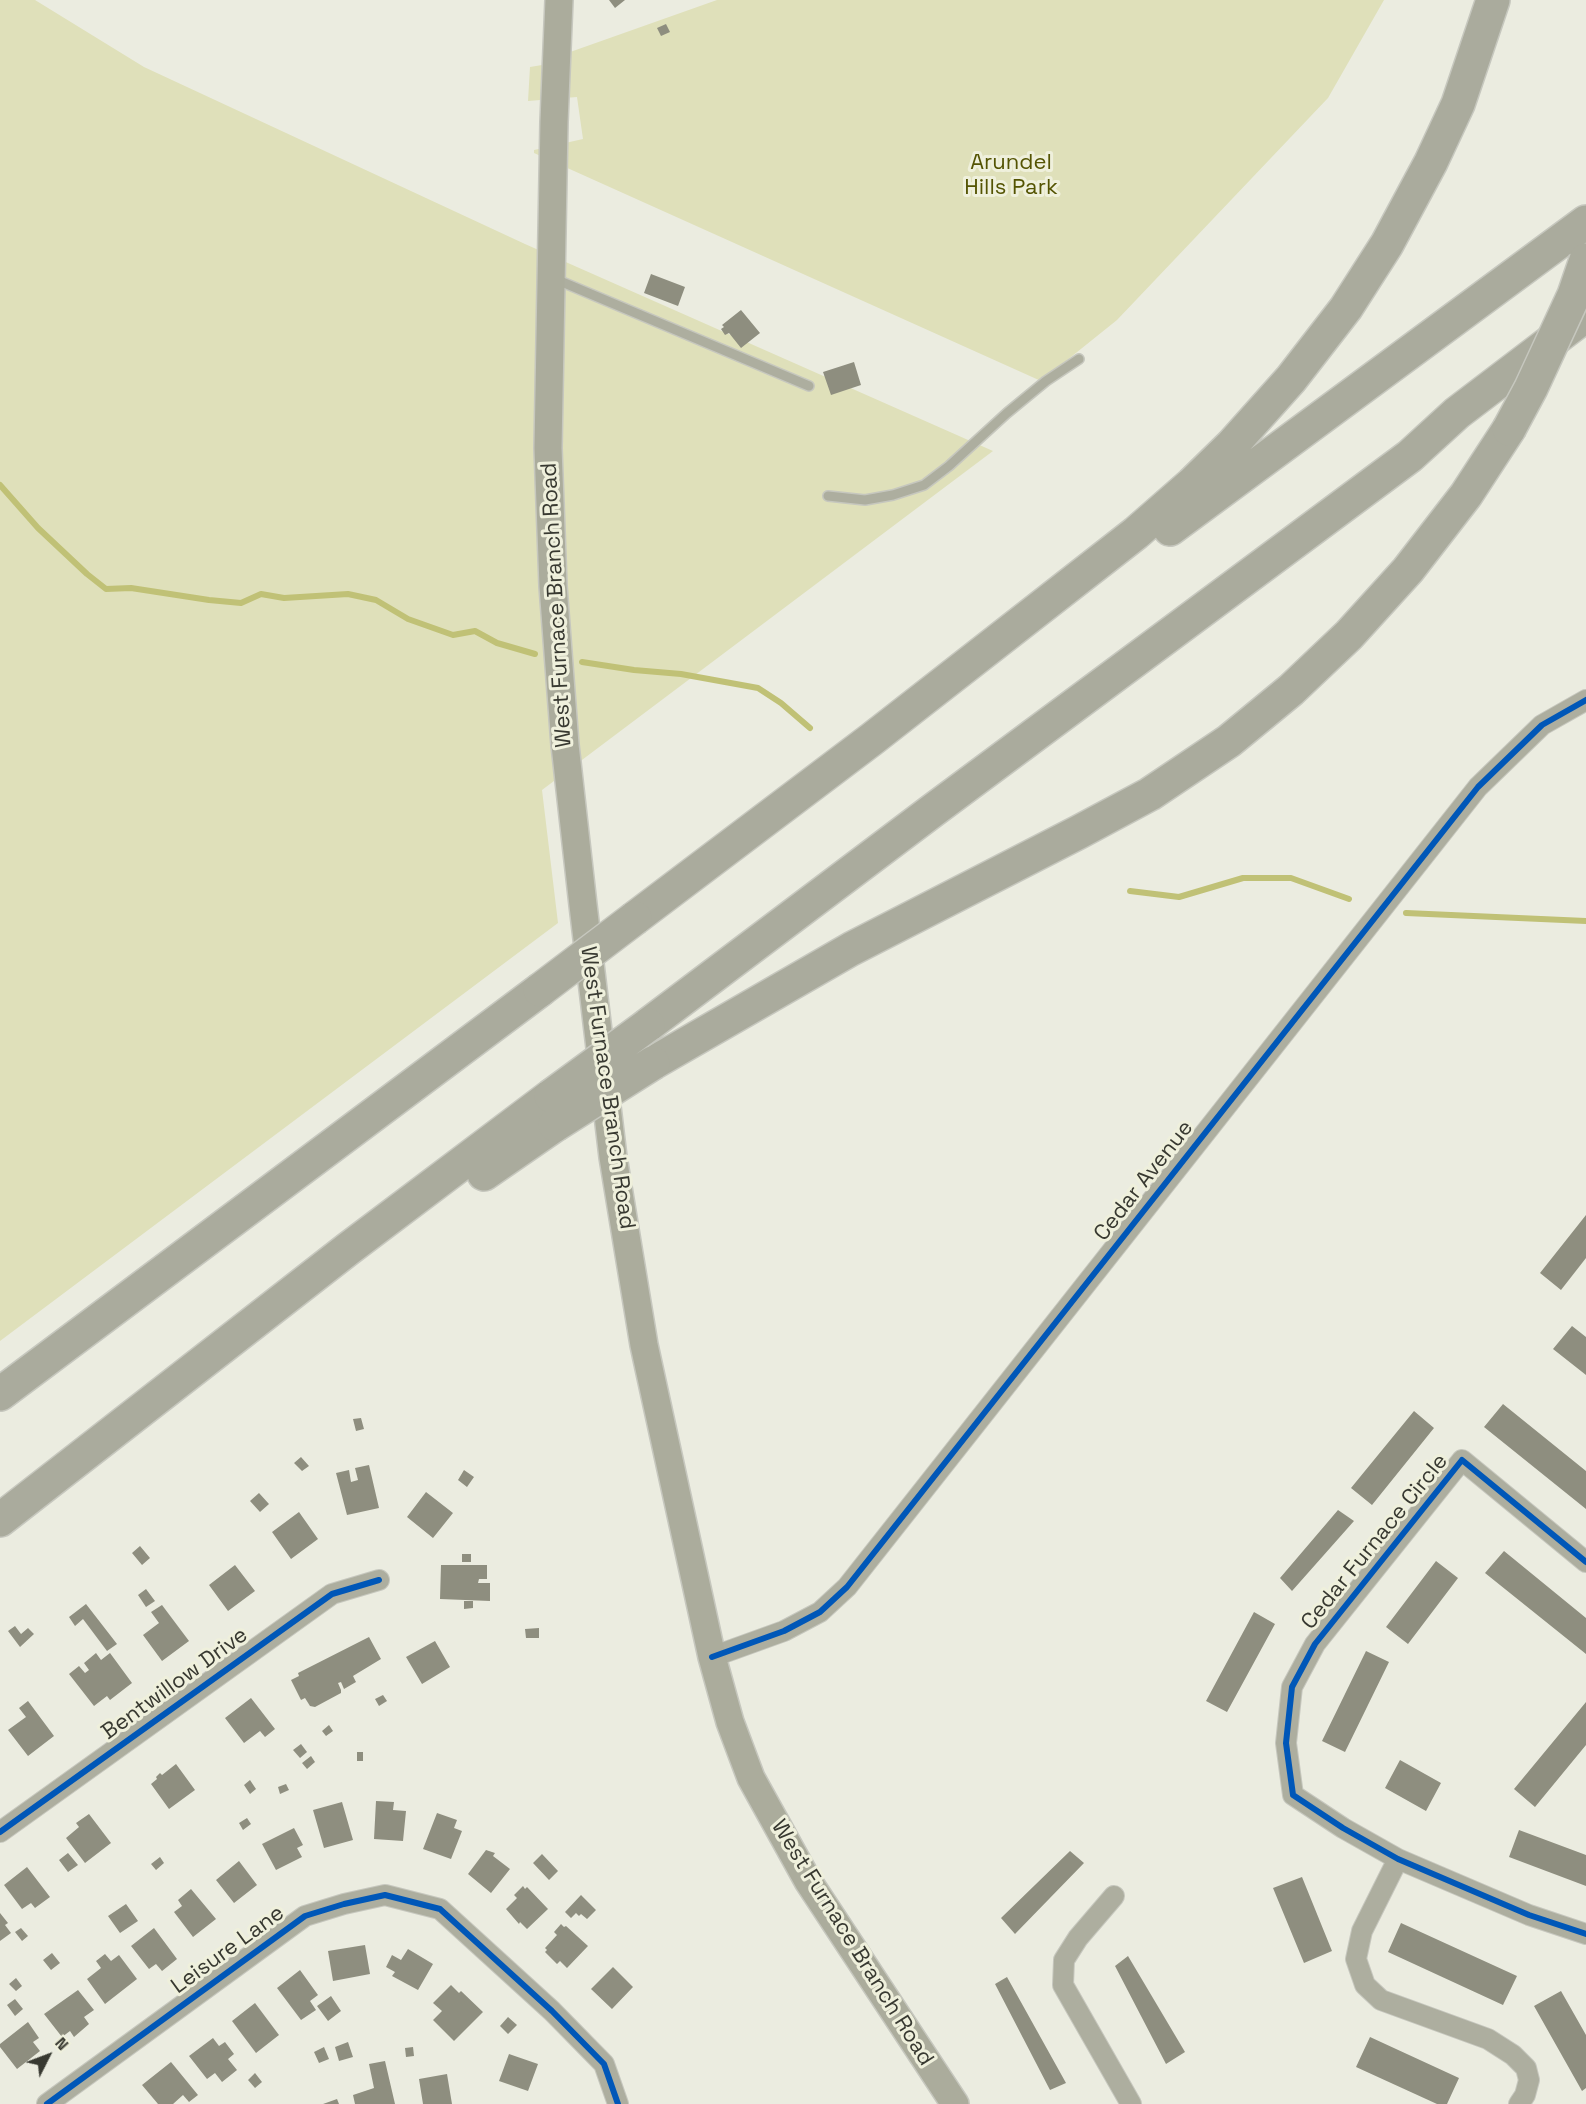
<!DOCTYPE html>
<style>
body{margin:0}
#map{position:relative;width:1586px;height:2104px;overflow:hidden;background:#ebece0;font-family:"Space Grotesk",sans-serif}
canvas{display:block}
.north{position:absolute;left:18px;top:2026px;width:60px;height:60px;-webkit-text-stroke:4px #eff0dc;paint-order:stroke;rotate:48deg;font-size:16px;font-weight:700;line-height:24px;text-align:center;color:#383931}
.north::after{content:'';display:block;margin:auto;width:21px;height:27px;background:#383931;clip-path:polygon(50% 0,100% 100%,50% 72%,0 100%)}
</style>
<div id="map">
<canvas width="1586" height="2104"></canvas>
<div class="north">N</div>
</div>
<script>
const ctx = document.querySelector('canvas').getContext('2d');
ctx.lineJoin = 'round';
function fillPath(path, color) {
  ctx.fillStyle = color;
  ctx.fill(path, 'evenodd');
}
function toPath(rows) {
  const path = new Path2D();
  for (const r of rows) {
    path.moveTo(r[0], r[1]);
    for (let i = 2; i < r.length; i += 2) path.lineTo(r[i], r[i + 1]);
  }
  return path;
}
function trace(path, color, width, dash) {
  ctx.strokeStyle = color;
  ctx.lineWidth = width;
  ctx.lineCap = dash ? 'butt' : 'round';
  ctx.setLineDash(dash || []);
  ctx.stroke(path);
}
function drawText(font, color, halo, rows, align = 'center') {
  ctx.font = font + ' "Space Grotesk",sans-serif';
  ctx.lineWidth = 6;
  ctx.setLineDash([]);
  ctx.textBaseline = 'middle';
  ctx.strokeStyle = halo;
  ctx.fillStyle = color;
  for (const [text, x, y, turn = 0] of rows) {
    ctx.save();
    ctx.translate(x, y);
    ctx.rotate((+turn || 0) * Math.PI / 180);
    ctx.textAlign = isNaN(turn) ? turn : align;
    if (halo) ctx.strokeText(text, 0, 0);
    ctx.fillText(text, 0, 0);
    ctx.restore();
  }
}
const green = toPath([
 [0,0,35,0,144,67,525,244,993,451,542,790,558,923,0,1341],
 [717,0,1384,0,1328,98,1117,320,1041,381,534,153,534,150,583,139,577,97,528,101,530,67,542,65,542,62]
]);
const stream = toPath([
 [0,485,38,528,87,574,106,589,131,588,209,600,241,603,261,594,284,598,348,594,376,600,408,619,453,635,475,631,497,643,535,654],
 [582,662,634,670,681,674,758,688,781,703,810,728],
 [1130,891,1179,897,1243,878,1291,878,1349,899],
 [1406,913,1586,921]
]);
const building = toPath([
 [609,0,625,0,615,8],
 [666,24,670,32,661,36,657,28],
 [651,274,685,287,678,306,644,293],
 [741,310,760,333,741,348,729,333,725,335,721,329,724,327,722,325],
 [854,362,861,385,831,395,823,372],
 [1586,1215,1586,1258,1561,1290,1540,1273],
 [1572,1326,1586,1337,1586,1375,1553,1349],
 [1503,1404,1586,1471,1586,1509,1484,1427],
 [1414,1411,1434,1428,1372,1505,1351,1488],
 [361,1418,364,1429,356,1431,353,1419],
 [301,1457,309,1466,302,1471,294,1463],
 [369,1465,379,1508,347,1515,336,1473,349,1470,351,1482,358,1480,355,1468],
 [464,1470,474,1477,467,1487,458,1480],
 [426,1492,453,1513,433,1538,407,1517],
 [259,1493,269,1504,260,1512,250,1501],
 [1338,1510,1354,1521,1292,1591,1280,1578],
 [299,1512,318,1539,291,1559,272,1532],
 [140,1546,150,1558,142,1565,132,1553],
 [1504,1551,1586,1618,1586,1654,1485,1573],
 [462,1554,471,1554,471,1562,462,1562],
 [1436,1561,1458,1578,1408,1644,1386,1627],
 [235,1565,255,1591,228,1611,209,1585],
 [441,1565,487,1565,487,1579,479,1579,478,1583,490,1583,490,1601,440,1599],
 [146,1589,155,1601,146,1607,138,1595],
 [464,1601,473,1601,473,1608,464,1609],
 [86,1604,117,1644,107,1651,83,1619,75,1626,69,1617],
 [162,1605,189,1641,162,1661,143,1635,159,1623,151,1612],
 [1254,1612,1275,1624,1227,1712,1206,1701],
 [15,1626,21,1634,28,1628,34,1634,20,1647,8,1631],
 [539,1628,539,1638,526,1638,525,1629],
 [369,1637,381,1659,353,1676,356,1682,344,1689,341,1682,338,1683,341,1690,341,1693,315,1707,310,1706,305,1698,301,1700,291,1680,299,1676,298,1673],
 [435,1641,450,1667,422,1684,406,1657],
 [1366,1651,1389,1662,1345,1752,1322,1741],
 [96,1653,101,1660,110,1653,132,1683,110,1700,107,1696,94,1706,69,1674,79,1666,85,1673,89,1670,84,1663],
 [383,1695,387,1701,379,1706,375,1699],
 [251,1698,275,1729,265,1737,260,1731,244,1743,225,1718],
 [28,1701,54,1736,28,1756,8,1730,26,1717,19,1708],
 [1586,1702,1586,1745,1535,1807,1514,1789],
 [329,1725,333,1731,326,1736,322,1731],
 [301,1744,307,1752,300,1758,293,1750],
 [357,1752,363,1752,363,1761,357,1761],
 [311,1756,315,1762,307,1769,302,1763],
 [1400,1760,1441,1783,1426,1811,1385,1788],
 [176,1764,195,1790,169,1809,151,1784,157,1779,156,1777,160,1773,162,1775],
 [250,1780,256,1789,250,1794,244,1785],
 [286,1784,289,1790,280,1794,278,1787],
 [376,1801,394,1802,393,1810,406,1811,403,1841,374,1839],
 [342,1802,353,1840,324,1848,313,1810],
 [437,1813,457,1820,454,1828,462,1831,451,1859,423,1849],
 [89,1814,111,1843,85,1863,66,1838,79,1827,76,1823],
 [247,1818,251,1824,243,1830,239,1823],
 [294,1828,303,1845,297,1848,302,1857,276,1870,262,1844],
 [1519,1830,1586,1855,1586,1886,1509,1857],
 [486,1850,495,1853,493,1856,510,1869,491,1893,468,1874],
 [1070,1851,1084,1863,1015,1934,1001,1918],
 [68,1853,78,1865,68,1872,59,1860],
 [542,1854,558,1871,549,1880,533,1863],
 [160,1857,164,1863,156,1870,151,1864],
 [239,1861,257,1885,234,1903,216,1880],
 [27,1867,50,1897,35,1908,31,1903,22,1909,4,1885],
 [1302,1877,1332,1951,1304,1963,1273,1888],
 [523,1886,525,1889,527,1887,548,1909,527,1929,520,1922,519,1924,506,1909,517,1898,514,1895],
 [191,1889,216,1919,193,1937,174,1912,182,1906,178,1900],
 [581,1895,596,1910,587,1919,581,1914,579,1916,576,1913,571,1918,565,1912],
 [126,1904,138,1921,120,1933,108,1916],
 [0,1913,8,1923,5,1925,11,1933,0,1941],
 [1401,1923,1517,1976,1503,2005,1388,1952],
 [561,1924,564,1927,566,1926,588,1946,567,1968,560,1961,557,1964,545,1952,547,1950,545,1948,557,1935,554,1932],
 [21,1928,28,1936,22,1941,15,1932],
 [154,1928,177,1959,162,1971,156,1964,149,1969,131,1946],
 [365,1945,370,1974,333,1981,328,1951],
 [408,1949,433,1964,418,1990,392,1976,395,1972,386,1967,392,1955,401,1960],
 [52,1953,60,1963,51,1970,43,1960],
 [105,1954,111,1961,119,1955,137,1979,105,2004,87,1979,101,1968,96,1961],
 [1128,1956,1185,2052,1166,2064,1115,1966],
 [613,1967,633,1987,612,2009,591,1989],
 [300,1970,318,1995,310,2001,316,2010,301,2020,277,1988],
 [1007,1977,1066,2083,1050,2090,995,1984],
 [16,1978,22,1986,16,1991,9,1984],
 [451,1985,459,1993,461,1991,483,2012,454,2041,433,2020,442,2011,433,2003],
 [78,1990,94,2010,84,2017,89,2024,74,2037,70,2031,62,2037,44,2014],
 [1561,1991,1586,2035,1586,2088,1582,2091,1534,2006],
 [331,1996,341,2011,328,2021,317,2006],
 [15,1999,23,2009,15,2016,7,2005],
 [255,2003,279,2035,256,2053,232,2021],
 [508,2017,517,2025,508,2034,500,2026],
 [28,2022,39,2038,33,2042,40,2051,17,2069,0,2047,0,2044],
 [1370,2037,1459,2078,1447,2104,1437,2104,1356,2067],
 [213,2038,219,2046,225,2042,234,2054,228,2059,237,2070,222,2082,215,2073,207,2079,189,2056],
 [348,2042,353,2057,339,2061,335,2047],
 [324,2047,329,2059,319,2063,314,2052],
 [413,2047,414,2056,406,2057,405,2048],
 [509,2054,538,2064,528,2091,499,2081],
 [385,2061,395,2104,355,2104,353,2095,374,2088,369,2064],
 [171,2062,198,2095,189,2102,183,2095,173,2104,158,2104,142,2085],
 [255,2073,262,2082,255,2088,248,2080],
 [447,2074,452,2104,423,2104,419,2079],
 [337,2099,339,2104,323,2104]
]);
const lane = toPath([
 [555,279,809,386],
 [828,496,865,500,893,495,924,485,949,466,1007,413,1046,381,1079,359]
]);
const street = toPath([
 [1586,1562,1462,1460,1315,1644,1292,1687,1286,1743,1293,1795,1343,1828,1398,1859,1529,1915,1586,1934],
 [712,1657,784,1631,820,1612,847,1587,1478,787,1542,725,1586,700],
 [0,1832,332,1594,379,1580],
 [1398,1859,1362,1931,1356,1959,1365,1985,1381,2000,1488,2039,1513,2055,1526,2068,1529,2080,1525,2095,1519,2104],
 [1114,1896,1078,1938,1064,1960,1063,1985,1131,2104],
 [47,2104,305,1916,344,1904,385,1895,440,1909,552,2011,604,2064,618,2104]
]);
const secondary = toPath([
 [559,0,554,122,548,448,553,586,565,745,583,905,613,1157,644,1345,712,1657,730,1722,751,1778,808,1881,955,2104]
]);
const highway = toPath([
 [1170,529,1586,222],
 [635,918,872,739,1136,533,1192,484,1232,445,1291,379,1346,308,1387,244,1431,162,1458,104,1493,0],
 [648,1025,932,811,1410,456,1457,413,1586,315],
 [653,1063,851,949,1079,832,1150,794,1229,741,1291,690,1349,635,1408,570,1466,495,1509,429],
 [484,1174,555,1125],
 [0,1394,540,990],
 [0,1520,348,1249,551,1096]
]);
const highwayBridge = toPath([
 [1509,429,1531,388,1574,295,1586,260],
 [540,990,635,918],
 [551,1096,648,1025],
 [555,1125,653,1063]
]);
const cycleway = toPath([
 [1586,1562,1462,1460,1315,1644,1292,1687,1286,1743,1293,1795,1343,1828,1398,1859,1529,1915,1586,1934],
 [712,1657,784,1631,820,1612,847,1587,1478,787,1542,725,1586,700],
 [0,1832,332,1594,379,1580],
 [47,2104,305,1916,344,1904,385,1895,440,1909,552,2011,604,2064,618,2104]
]);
const parkNames = [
 ["Arundel",1011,163],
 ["Hills Park",1011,188]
];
const streetNames = [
 ["West Furnace Branch Road",557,605,-93],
 ["West Furnace Branch Road",607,1088,82],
 ["Cedar Avenue",1144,1181,-52],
 ["Cedar Furnace Circle",1375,1542,-51],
 ["Bentwillow Drive",175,1684,-36],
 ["West Furnace Branch Road",852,1943,58],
 ["Leisure Lane",228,1950,-36]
];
fillPath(green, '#dfe0ba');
trace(stream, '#c0c176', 6);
fillPath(building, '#8e8e7f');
trace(lane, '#c6c7be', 12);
trace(street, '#c6c7be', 22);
trace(secondary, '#c6c7be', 30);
trace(highway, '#c6c7be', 36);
trace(lane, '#adae9f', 9);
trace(street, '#adae9f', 20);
trace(secondary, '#abac9c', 27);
trace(highway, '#aaab9d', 33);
trace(highwayBridge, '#c6c7be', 36, []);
trace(highwayBridge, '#aaab9d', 33);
trace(cycleway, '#0057b8', 6);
drawText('22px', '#545403', '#eff0dc', parkNames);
drawText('22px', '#383931', '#eff0dc', streetNames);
</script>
